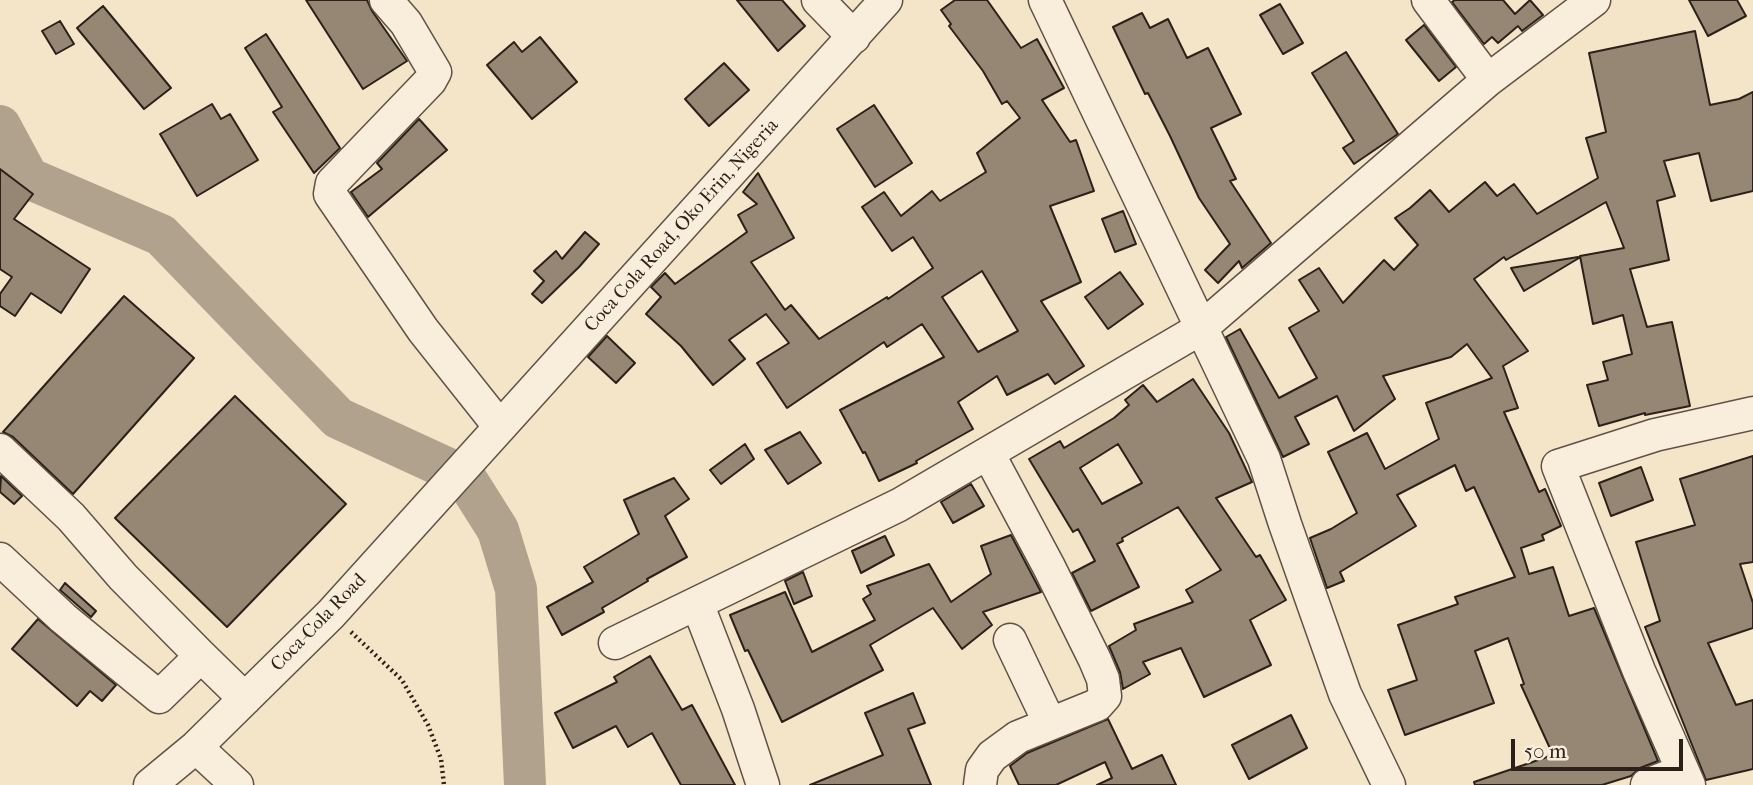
<!DOCTYPE html>
<style>
body{margin:0}
#map{position:relative;width:1753px;height:785px;overflow:hidden;background:#f5e5c8;font-family:"IM FELL French Canon",serif}
canvas{display:block}
.scale{position:absolute;left:1511px;top:739px;width:172px;height:32px;box-sizing:border-box;border:4px solid #2c211a;border-top:0;padding-left:9px;font-size:21px;line-height:24px;white-space:nowrap;color:#2c211a;-webkit-text-stroke:5px #f8eedb;paint-order:stroke}
</style>
<div id="map">
<canvas width="1753" height="785"></canvas>
<div class="scale">50 m</div>
</div>
<script>
const ctx = document.querySelector('canvas').getContext('2d');
ctx.lineJoin = 'round';
function toPath(rows) {
  const path = new Path2D();
  for (const r of rows) {
    path.moveTo(r[0], r[1]);
    for (let i = 2; i < r.length; i += 2) path.lineTo(r[i], r[i + 1]);
  }
  return path;
}
function trace(path, color, width, dash) {
  ctx.strokeStyle = color;
  ctx.lineWidth = width;
  ctx.lineCap = dash ? 'butt' : 'round';
  ctx.setLineDash(dash || []);
  ctx.stroke(path);
}
function fillPath(path, color) {
  ctx.fillStyle = color;
  ctx.fill(path, 'evenodd');
}
function drawText(font, color, halo, rows, align = 'center') {
  ctx.font = font + ' "IM FELL French Canon",serif';
  ctx.lineWidth = 5;
  ctx.setLineDash([]);
  ctx.textBaseline = 'middle';
  ctx.strokeStyle = halo;
  ctx.fillStyle = color;
  for (const [text, x, y, turn = 0] of rows) {
    ctx.save();
    ctx.translate(x, y);
    ctx.rotate((+turn || 0) * Math.PI / 180);
    ctx.textAlign = isNaN(turn) ? turn : align;
    if (halo) ctx.strokeText(text, 0, 0);
    ctx.fillText(text, 0, 0);
    ctx.restore();
  }
}
const river = toPath([
 [0,126,28,178,161,235,338,418,464,476,498,530,516,589,525,785]
]);
const building = toPath([
 [306,0,367,0,372,11,407,61,363,89,306,0],
 [737,0,782,0,805,26,778,51,737,0],
 [955,0,987,0,1021,48,1037,39,1064,88,1042,100,1070,142,1076,140,1094,191,1050,206,1081,282,1041,301,1084,366,1055,384,1048,374,1007,395,997,376,958,402,973,429,916,461,917,463,879,481,865,452,863,453,840,410,944,357,922,324,887,347,884,342,787,408,757,363,789,343,766,314,729,340,745,359,713,385,681,346,646,314,661,297,651,287,665,273,675,284,747,232,738,215,757,204,743,192,758,173,794,238,751,262,785,310,791,305,819,339,887,297,888,299,933,268,913,237,892,251,862,207,884,192,901,216,932,191,940,201,986,172,977,153,1020,118,1007,101,1002,104,983,71,949,26,951,24,941,10,955,0],
 [982,271,1018,331,978,352,942,297,982,271],
 [1455,0,1503,0,1515,14,1530,0,1543,15,1522,31,1518,26,1498,43,1492,37,1484,44,1452,2,1455,0],
 [1689,0,1737,0,1746,16,1708,36,1689,0],
 [1280,4,1303,43,1283,54,1260,15,1280,4],
 [103,6,171,88,144,109,77,28,103,6],
 [1142,13,1150,28,1168,19,1187,58,1208,48,1241,114,1211,128,1236,179,1230,181,1271,243,1242,268,1239,261,1218,283,1205,270,1230,244,1199,198,1170,136,1148,93,1145,94,1113,27,1142,13],
 [60,21,74,44,56,54,42,31,60,21],
 [1424,25,1456,67,1439,81,1406,40,1424,25],
 [1695,31,1710,105,1739,99,1753,92,1753,191,1711,201,1699,153,1664,161,1675,196,1657,201,1669,260,1630,269,1647,327,1672,322,1690,406,1645,415,1645,413,1599,426,1587,385,1608,380,1603,362,1632,354,1623,315,1593,324,1580,256,1624,248,1606,202,1506,260,1504,257,1474,279,1528,351,1503,366,1518,408,1504,412,1539,492,1545,489,1561,526,1542,535,1544,540,1521,548,1529,574,1553,567,1569,616,1594,608,1658,761,1640,768,1631,776,1602,785,1475,785,1474,782,1553,755,1521,685,1524,684,1508,638,1475,651,1494,703,1405,735,1388,690,1417,680,1398,625,1458,604,1455,597,1515,577,1474,487,1466,491,1455,465,1397,495,1416,526,1340,572,1344,581,1327,588,1310,538,1331,529,1357,513,1328,452,1367,433,1385,469,1439,439,1426,403,1492,378,1467,344,1451,357,1383,376,1395,399,1354,431,1337,396,1295,417,1309,444,1283,457,1226,337,1240,329,1279,398,1317,378,1289,328,1319,311,1299,280,1319,268,1343,303,1384,260,1394,270,1418,245,1395,218,1410,208,1430,190,1449,212,1485,182,1497,196,1514,184,1537,214,1598,178,1586,138,1606,132,1589,53,1695,31],
 [266,34,340,148,314,173,273,112,282,107,245,48,266,34],
 [540,37,577,82,532,119,487,65,514,42,522,52,540,37],
 [1346,52,1398,134,1354,164,1343,148,1354,141,1312,73,1346,52],
 [724,63,749,90,709,126,685,99,724,63],
 [212,104,221,119,230,114,258,160,197,196,160,134,212,104],
 [874,105,912,163,875,187,837,129,874,105],
 [419,119,447,150,368,217,351,192,382,169,377,163,419,119],
 [0,169,33,194,14,219,90,269,61,313,31,293,15,316,0,306,0,294,12,277,0,269,0,169],
 [1123,211,1136,244,1115,252,1102,219,1123,211],
 [585,232,599,244,579,267,542,303,532,294,544,281,534,271,556,251,562,259,585,232],
 [1578,257,1579,258,1524,291,1511,268,1578,257],
 [1120,272,1143,304,1108,329,1085,297,1120,272],
 [124,296,194,358,73,494,13,437,3,432,124,296],
 [607,336,635,363,616,383,588,357,607,336],
 [1193,379,1229,433,1252,482,1216,498,1256,557,1260,555,1286,600,1250,620,1271,665,1204,697,1181,648,1143,662,1150,674,1123,689,1120,672,1109,646,1136,630,1134,624,1193,602,1186,590,1221,570,1178,507,1122,538,1123,541,1117,544,1139,587,1091,611,1072,573,1095,561,1078,529,1073,532,1029,459,1060,441,1064,448,1114,418,1129,405,1125,400,1143,385,1157,402,1193,379],
 [1118,444,1142,483,1102,504,1080,468,1118,444],
 [235,396,346,504,227,627,115,518,235,396],
 [800,432,821,463,788,484,765,450,800,432],
 [745,444,754,459,721,484,710,470,745,444],
 [1753,456,1753,562,1740,564,1753,603,1753,628,1708,643,1736,705,1753,700,1753,769,1706,780,1645,627,1660,621,1636,542,1695,525,1680,479,1753,456],
 [1641,467,1653,500,1611,516,1599,483,1641,467],
 [1,476,22,496,14,504,0,492,1,476],
 [674,478,689,499,665,516,687,557,647,579,648,581,602,608,604,612,562,635,547,607,593,582,584,567,639,534,624,500,674,478],
 [971,484,984,506,953,523,941,502,971,484],
 [1011,535,1041,592,983,612,992,625,962,649,933,608,870,645,883,670,782,722,748,650,745,651,730,615,785,592,812,652,875,620,863,599,871,594,867,586,929,564,951,602,991,574,981,546,1011,535],
 [885,536,894,555,861,573,852,551,885,536],
 [803,572,812,596,794,604,785,581,803,572],
 [65,583,96,611,91,617,60,590,65,583],
 [38,619,116,685,102,701,90,691,77,706,12,649,38,619],
 [650,656,682,710,692,705,735,785,681,785,652,733,628,747,616,726,573,748,555,713,617,682,614,677,650,656],
 [913,693,925,723,908,729,931,785,810,785,883,755,865,713,913,693],
 [1291,715,1307,748,1249,779,1232,745,1291,715],
 [1108,719,1132,769,1162,755,1176,785,1097,785,1112,778,1105,762,1056,785,1019,785,1010,766,1027,753,1108,719]
]);
const path = toPath([
 [351,632,402,680,428,725,441,759,444,785]
]);
const minor = toPath([
 [386,0,406,23,435,72,430,81,332,183,330,194,423,330,500,427],
 [818,0,854,37],
 [1045,0,1264,459,1285,524,1345,694,1389,785],
 [1428,0,1488,80],
 [0,450,71,517,123,577,201,656],
 [0,559,63,618,159,697,201,656,245,699],
 [697,603,738,709,763,785],
 [1010,640,1050,724],
 [615,643,899,505,1200,329,1488,80,1594,0],
 [196,747,237,785],
 [150,785,196,747,331,614,886,0],
 [980,785,982,770,992,756,1018,737,1097,705,1105,696,1103,679,1095,660,1049,567,988,453],
 [1647,785,1683,771],
 [1689,785,1639,671,1558,466,1655,435,1753,413]
]);
const streetNames = [
 ["Coca Cola Road, Oko Erin, Nigeria",682,226,-48],
 ["Coca-Cola Road",319,623,-46]
];
trace(river, '#b1a28d', 42);
fillPath(building, '#958774');
trace(building, '#2c211a', 2);
trace(minor, '#5e5246', 35);
trace(path, '#2c211a', 4.5, [2, 3.5]);
trace(minor, '#f8eedb', 32);
drawText('19px', '#2c211a', '#f8eedb', streetNames);
</script>
